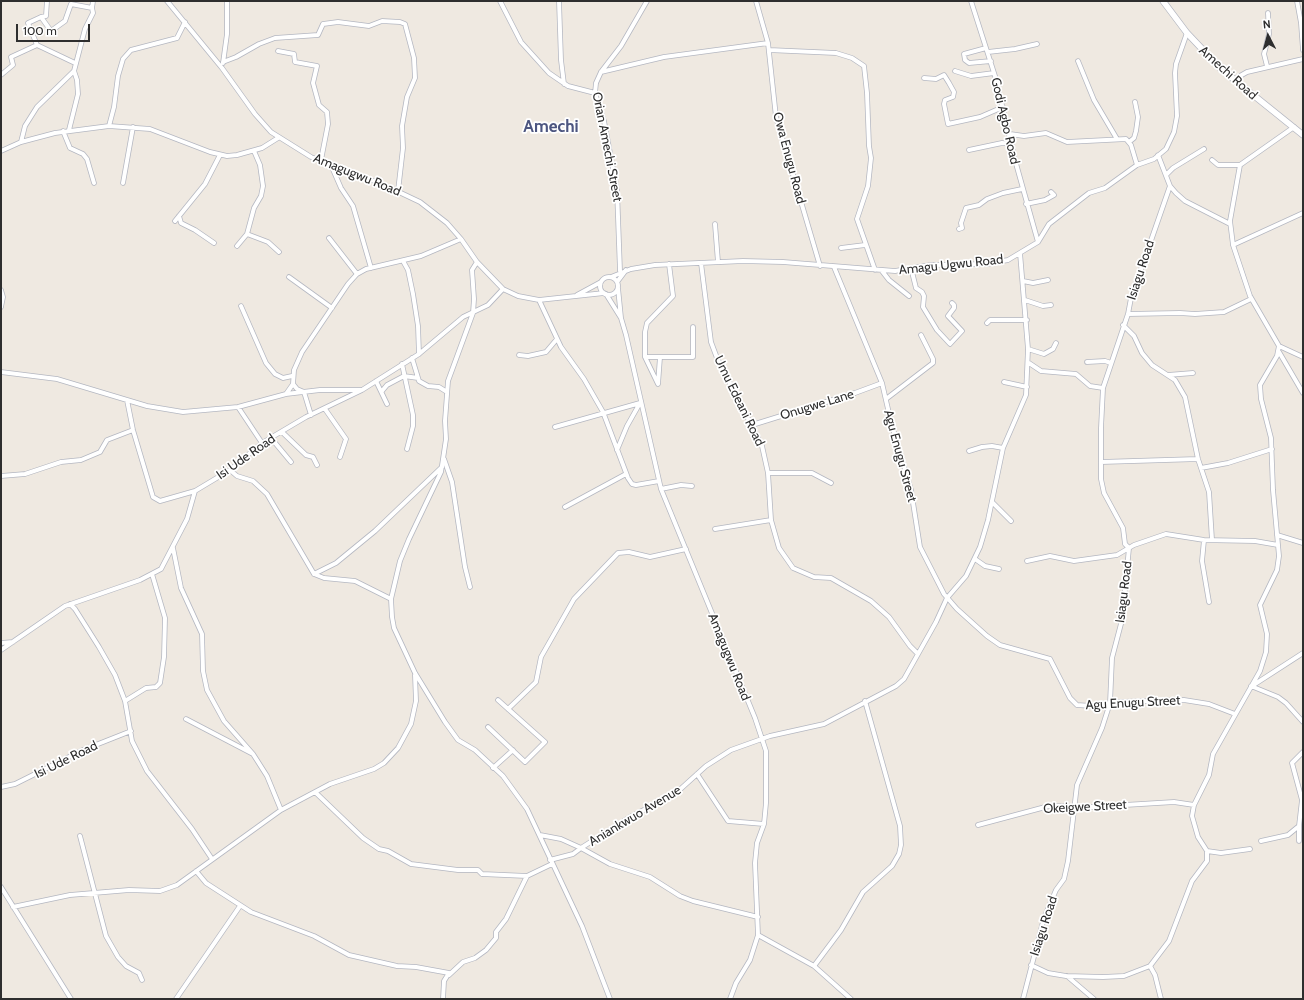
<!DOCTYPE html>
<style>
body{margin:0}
#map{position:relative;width:1304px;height:1000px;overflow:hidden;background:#efe9e1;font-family:Cabin,sans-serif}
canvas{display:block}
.frame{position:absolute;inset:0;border:2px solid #2e2e2e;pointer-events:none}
.north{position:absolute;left:1248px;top:16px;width:40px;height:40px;-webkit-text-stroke:3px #fff;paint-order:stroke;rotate:354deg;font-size:11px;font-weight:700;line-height:16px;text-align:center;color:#2e2e2e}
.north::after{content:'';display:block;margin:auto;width:14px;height:18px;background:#2e2e2e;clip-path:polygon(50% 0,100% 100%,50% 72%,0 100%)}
.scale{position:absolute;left:16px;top:24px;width:74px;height:18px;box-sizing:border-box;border:2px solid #2e2e2e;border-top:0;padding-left:5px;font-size:12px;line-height:14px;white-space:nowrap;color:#2e2e2e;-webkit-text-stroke:3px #fff;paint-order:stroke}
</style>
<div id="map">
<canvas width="1304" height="1000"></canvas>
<div class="frame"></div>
<div class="north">N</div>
<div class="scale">100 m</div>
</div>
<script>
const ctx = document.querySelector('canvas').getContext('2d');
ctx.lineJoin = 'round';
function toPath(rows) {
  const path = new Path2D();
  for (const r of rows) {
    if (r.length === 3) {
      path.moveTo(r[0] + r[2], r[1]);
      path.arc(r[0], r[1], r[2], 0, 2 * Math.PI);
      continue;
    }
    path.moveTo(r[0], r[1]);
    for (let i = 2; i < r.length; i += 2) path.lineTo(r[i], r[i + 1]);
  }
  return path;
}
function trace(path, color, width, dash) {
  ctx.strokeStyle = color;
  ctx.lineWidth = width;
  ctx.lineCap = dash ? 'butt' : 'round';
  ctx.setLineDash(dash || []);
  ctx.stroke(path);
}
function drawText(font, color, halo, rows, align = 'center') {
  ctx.font = font + ' Cabin,sans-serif';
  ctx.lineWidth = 3.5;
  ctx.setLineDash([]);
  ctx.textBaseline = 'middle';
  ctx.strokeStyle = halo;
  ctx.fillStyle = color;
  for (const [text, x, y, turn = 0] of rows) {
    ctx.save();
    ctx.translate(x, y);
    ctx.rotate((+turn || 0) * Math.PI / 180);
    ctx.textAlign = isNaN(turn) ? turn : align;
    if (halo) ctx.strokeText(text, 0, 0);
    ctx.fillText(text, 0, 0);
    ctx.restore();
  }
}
const street = toPath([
 [167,1,222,68,255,114,271,132,311,157,382,184,420,202,447,223,461,239,477,262,503,289,518,296,539,300,604,293],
 [500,1,521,42,549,73,568,86,595,93],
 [559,1,561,60,564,84],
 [756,1,768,43,776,117,820,266],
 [971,1,995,76,1015,160,1038,242],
 [1297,1,1301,23,1303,50],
 [41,17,46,16,47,1],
 [37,45,75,63],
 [986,48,964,54,965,60,969,63,991,61],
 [769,50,836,53,852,58,864,66,867,93,869,146,871,158,868,186,857,219,875,270],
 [278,51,294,54,295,62,317,66,313,83,319,105,327,112,328,124,321,160],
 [988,52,1015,49,1037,44],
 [1078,61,1094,100,1117,139],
 [223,62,236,57,259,44,275,38,318,35,323,24,338,22,369,26,382,21,400,22,405,24,414,58,415,78,407,97,402,126,403,148,398,191],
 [223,63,227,34,227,1],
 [1267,66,1264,54,1269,34,1268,13],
 [955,71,971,76,994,73],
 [601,72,664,57,768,43],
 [1,75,13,65,11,57,37,45,28,23,41,17,51,31,65,21,71,4,92,8,93,1],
 [924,78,936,79,944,75,949,83,954,92,953,97,945,100,944,104,948,124,980,117,1003,107],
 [1233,80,1247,72,1303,59],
 [109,126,114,107,118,76,123,59,131,50,177,38,185,22],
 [69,130,78,94,77,80,74,71],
 [63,131,70,148,83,154,87,159,94,183],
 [1010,134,1024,136,1046,133,1067,142,1126,139,1131,145,1137,165],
 [21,142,25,126,37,107,74,71,85,29,93,13,92,8],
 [1129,142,1134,138,1136,131,1138,117,1135,102],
 [969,150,1002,143,1012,144],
 [1,151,21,142,55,133,109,126,150,129,210,152,227,156,237,155,262,148,278,138],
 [1158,155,1170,186,1176,193,1185,201,1230,224],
 [1212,160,1218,165,1240,165],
 [331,165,341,188,353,206,371,268],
 [1166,175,1173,168,1204,149],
 [123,183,133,127],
 [1026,204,1045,200,1054,195,1051,192],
 [179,216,181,223,195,230,214,243],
 [175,221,205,184,220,155],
 [715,224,718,262],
 [959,229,962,228,961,223,966,208,979,205,987,199,1003,193,1022,189],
 [247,234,268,242,279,252],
 [329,238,357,274],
 [1233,245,1303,213],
 [237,246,247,234,254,208,261,196,263,186,260,165,254,151],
 [841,248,865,245],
 [403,261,408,270,413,294,418,326,419,354],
 [477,262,472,270,474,299,473,313,448,381,445,421,446,439,441,472,409,539,400,561,391,599,392,617,394,628,415,673,445,722,458,740,475,750,503,776,527,809,582,926,610,999],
 [701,263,711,342,717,358,762,446,768,473,771,520,779,548,793,568,814,577,831,578,871,601,889,617,910,646,918,654],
 [669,264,673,296,647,323,645,332,645,357,693,357,693,327],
 [834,267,882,383,891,422,911,490,920,547,944,594,957,609,987,636,1000,645,1050,659,1070,698,1077,705,1091,706,1118,702,1184,700,1209,704,1235,714],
 [911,268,916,288,922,292,924,296,923,307,937,330,950,344,962,331,948,316,954,308,954,305,952,303],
 [620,271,617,190,604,121,595,93,596,83,601,72,621,46,647,1],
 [882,271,889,280,909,296],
 [609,286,9],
 [289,277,332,308],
 [611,277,631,269,655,265,743,261,783,262,895,271,931,265,987,264,1008,260,1038,242,1049,224,1089,193,1105,188,1137,165,1154,159,1166,149,1174,132,1177,116,1175,73,1176,64,1187,33],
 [1023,281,1033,283,1048,280],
 [617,282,626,270],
 [618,288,621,318],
 [1,290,3,297,1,307],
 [606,294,621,318,626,335,661,489,755,718,766,751,766,803,764,824,757,843,755,863,758,935,750,960,736,983,730,999],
 [577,295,601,282],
 [539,300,561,347,584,379,603,412,628,478,632,484,636,485,659,481],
 [1025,300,1043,306,1051,305],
 [241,306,266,363,275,374,283,378,292,376],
 [1128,314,1180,313,1195,314,1224,312,1251,299],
 [987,323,990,320,1027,320],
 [1123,325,1134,336,1142,353,1152,365,1175,380,1185,397,1198,459,1209,492,1212,540],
 [1279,346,1303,357],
 [1028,349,1044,354,1053,349,1056,343],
 [1279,352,1303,393],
 [519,355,528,356,546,352,557,339],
 [645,357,658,384,660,357],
 [412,358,419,381,428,386,439,387,447,392],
 [1087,362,1105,361,1111,363],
 [1029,363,1041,371,1076,374,1090,386,1103,388],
 [402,364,413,415,413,426,407,449],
 [1,372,57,379,147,406,183,412,238,407,286,394,320,390,361,390],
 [1168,375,1193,373],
 [376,381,387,404],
 [1004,382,1027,387],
 [382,391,387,385,404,376,418,378],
 [286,394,293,384],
 [886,399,933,363,933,359,921,335],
 [127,400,133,430,153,497,160,501,195,491,230,470,262,443,306,417,362,390,419,354,463,317,488,305,503,289],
 [238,407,262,443],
 [325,409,346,439,340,457],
 [311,415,304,392,297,389,293,384,294,370,302,352,348,284,357,274,366,269,421,256,461,239],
 [752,425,855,393,882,383],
 [555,427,640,403],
 [282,432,306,455,313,457,317,465],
 [271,438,291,462],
 [617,450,627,426,640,403],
 [969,451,982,447,992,446,1003,448],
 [444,459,452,482,465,567,470,587],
 [1101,462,1198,459],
 [1201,468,1228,463,1272,449],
 [230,470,237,476,253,481,267,494,314,574,324,578,355,581,391,599],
 [768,473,812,473,831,483],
 [1,476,25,474,61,462,81,460,100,452,107,440,133,430],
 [661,489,681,485,692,486],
 [992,502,1011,521],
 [565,507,626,474],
 [715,529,771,520],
 [1277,535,1303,543],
 [1204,540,1202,561,1209,602],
 [173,548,181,588,202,634,203,671,207,690,224,721,253,754],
 [975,559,985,566,999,569],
 [1027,561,1050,556,1074,561,1117,555,1134,545,1166,534,1204,540,1255,541,1278,545],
 [314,574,336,563,375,531,442,467],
 [70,604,75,609,99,647,115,675,125,701,132,741,147,771,192,829,212,859],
 [1,643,13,642],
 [1,650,65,606,140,580,161,569,187,519,195,491],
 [1251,686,1278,697,1286,703,1303,722],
 [1252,686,1303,653],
 [125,701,146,688,156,687,160,683,164,657,165,618,152,574],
 [508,709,536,682,541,657,574,599,618,553,629,552,650,557,686,549],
 [186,719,253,754,267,776,281,810],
 [488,727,525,762,545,742,498,700],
 [493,768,513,750],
 [697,774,728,821,764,824],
 [1,787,15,784,83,750,131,731],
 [315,792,363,838,379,849,388,851,411,864,458,870,478,870,482,874,527,876],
 [978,825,1049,806,1092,807,1174,802,1194,805],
 [540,835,561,839,581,848,630,817,675,794,706,766,731,750,770,736,824,724,896,686,904,679,936,622,947,598,966,576,980,547,988,520,1003,448,1026,395,1028,349,1020,253],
 [80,836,106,936,118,957,126,966,139,973,142,980],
 [1261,841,1288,835,1299,826,1302,800,1292,763,1303,752],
 [1299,841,1299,826],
 [1207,851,1221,853,1250,849],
 [550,860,573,854,581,848,610,864,650,877,680,896,693,901,758,917],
 [196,871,206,883,251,912,314,936,349,955,397,966,416,967,449,973,444,981,443,999],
 [1,887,71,999],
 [13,907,70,895,129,890,160,891,177,885,281,810,330,784,374,769,384,763,398,748,411,724,416,701,415,675],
 [758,935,814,966,851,999],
 [1031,965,1048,973,1066,976,1103,977,1124,976,1150,966,1169,941,1192,881,1207,861,1207,851,1198,837,1192,816,1194,805,1209,775,1213,754,1260,671,1266,652,1267,634,1260,605,1277,570,1279,556,1273,490,1271,438,1261,399,1260,385,1277,356,1279,346,1250,296,1233,245,1230,221,1240,165,1294,127],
 [814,966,841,930,863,892,892,866,899,854,901,845,900,826,865,701],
 [1150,966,1155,975,1161,999],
 [449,975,463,962,475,958,486,950,496,938,496,932,506,919,527,876,552,864],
 [1067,976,1094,999],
 [176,999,240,906],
 [1023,999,1044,918,1056,890,1064,879,1068,861,1077,785,1102,728,1110,703,1112,658,1122,620,1129,548,1125,544,1123,528,1104,493,1101,479,1101,428,1103,388,1128,314,1131,298,1170,186]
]);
const secondary = toPath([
 [1163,1,1187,33,1221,69,1303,135]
]);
const streetNames = [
 ["Amechi Road",1228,73,42],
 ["Godi Agbo Road",1005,121,77],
 ["Orian Amechi Street",607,147,79],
 ["Owa Enugu Road",789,158,75],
 ["Amagugwu Road",357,175,22],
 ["Amagu Ugwu Road",951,265,-6],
 ["Isiagu Road",1141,270,-72],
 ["Umu Edeani Road",739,401,64],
 ["Onugwe Lane",817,405,-17],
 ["Agu Enugu Street",900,456,75],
 ["Isi Ude Road",246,457,-35],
 ["Isiagu Road",1124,592,-83],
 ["Amagugwu Road",729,657,68],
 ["Agu Enugu Street",1133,703,-3],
 ["Isi Ude Road",66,760,-26],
 ["Okeigwe Street",1085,807,-3],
 ["Aniankwuo Avenue",635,816,-31],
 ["Isiagu Road",1044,926,-72]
];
const districtNames = [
 ["Amechi",551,127]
];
trace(street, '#b4b7c1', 5.5);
trace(secondary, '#b4b7c1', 7);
trace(street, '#fff', 4);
trace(secondary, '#fff', 5.5);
drawText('13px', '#2e2e2e', '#fff', streetNames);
drawText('bold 17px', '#4d5680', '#fff', districtNames);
</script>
